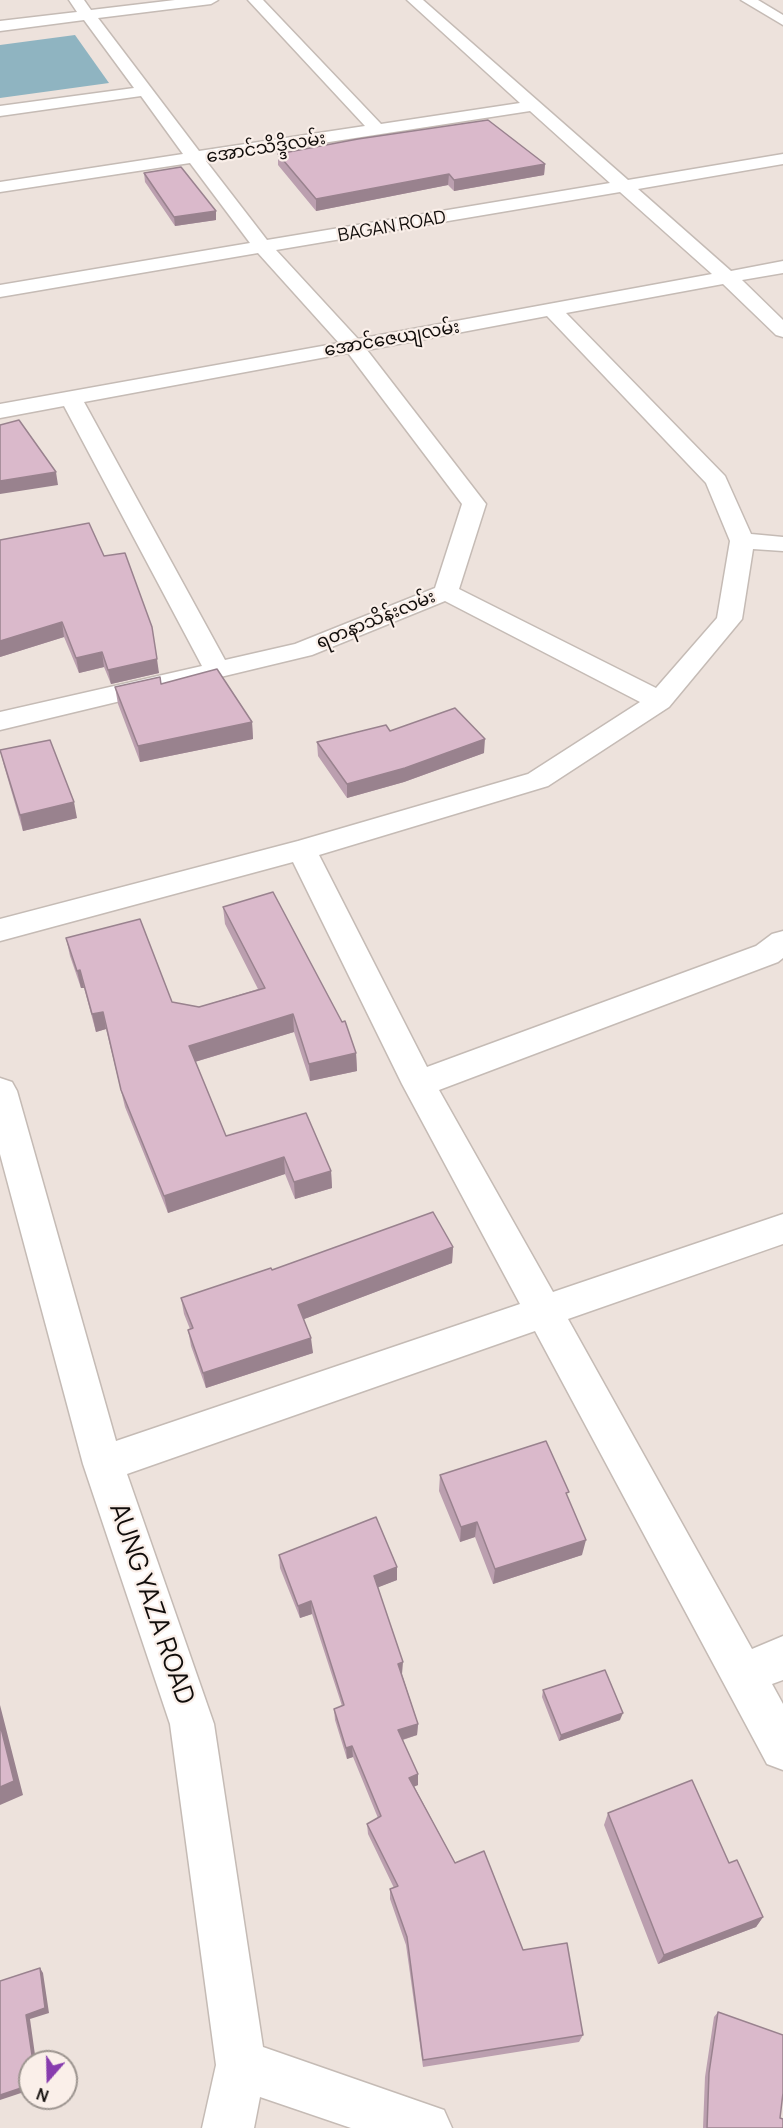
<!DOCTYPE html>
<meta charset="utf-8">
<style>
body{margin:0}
#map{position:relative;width:783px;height:2128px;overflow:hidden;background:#ede2dc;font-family:Manrope,sans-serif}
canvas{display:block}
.north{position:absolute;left:18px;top:2050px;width:60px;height:60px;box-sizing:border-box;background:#faefe9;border:2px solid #9d9590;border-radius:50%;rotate:200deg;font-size:16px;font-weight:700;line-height:24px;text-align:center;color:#110d0b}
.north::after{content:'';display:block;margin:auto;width:21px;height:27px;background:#873cae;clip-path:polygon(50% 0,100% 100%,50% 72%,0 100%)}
</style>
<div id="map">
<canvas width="783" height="2128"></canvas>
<div class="north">N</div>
</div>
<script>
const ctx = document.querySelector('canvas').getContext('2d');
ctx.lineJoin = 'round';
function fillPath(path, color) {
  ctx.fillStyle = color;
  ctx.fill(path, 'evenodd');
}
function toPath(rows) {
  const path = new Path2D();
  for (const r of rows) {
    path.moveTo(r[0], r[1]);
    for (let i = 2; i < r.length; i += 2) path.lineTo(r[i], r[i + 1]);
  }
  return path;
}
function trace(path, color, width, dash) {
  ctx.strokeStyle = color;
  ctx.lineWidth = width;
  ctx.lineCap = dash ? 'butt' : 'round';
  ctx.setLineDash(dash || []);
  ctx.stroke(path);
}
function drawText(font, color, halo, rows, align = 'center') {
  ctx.font = font + ' Manrope,"Noto Sans Myanmar",sans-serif';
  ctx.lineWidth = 4.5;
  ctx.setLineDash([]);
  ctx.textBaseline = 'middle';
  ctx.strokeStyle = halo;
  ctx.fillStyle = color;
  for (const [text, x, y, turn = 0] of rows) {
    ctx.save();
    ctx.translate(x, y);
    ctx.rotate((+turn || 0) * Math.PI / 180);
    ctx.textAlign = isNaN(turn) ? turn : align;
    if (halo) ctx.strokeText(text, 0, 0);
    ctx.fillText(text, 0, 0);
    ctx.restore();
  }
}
const water = toPath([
 [75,35,109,83,0,98,0,45]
]);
const minor = toPath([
 [69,0,84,0,91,10,175,0,218,0,211,4,98,18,199,151,365,126,248,0,263,0,381,124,520,103,407,0,423,0,628,180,783,154,783,164,638,189,731,271,783,261,783,273,742,280,783,320,783,337,776,335,723,284,566,313,725,476,751,534,783,537,783,551,753,549,742,619,669,707,548,786,319,855,427,1067,756,946,772,934,783,931,783,958,778,962,439,1090,553,1292,783,1214,783,1244,568,1319,752,1649,783,1636,783,1680,772,1684,783,1704,783,1770,767,1764,535,1331,127,1474,214,1724,263,2047,444,2110,452,2128,351,2128,260,2097,254,2128,202,2128,216,2065,170,1724,83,1464,0,1154,0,1078,12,1082,17,1091,116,1441,520,1304,402,1084,293,862,0,941,0,919,298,841,528,774,640,702,445,601,312,655,0,730,0,712,202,666,64,406,0,418,0,404,339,343,258,253,0,297,0,285,250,243,190,163,0,192,0,182,183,154,141,96,0,116,0,106,134,88,84,20,0,31,0,21,77,12,69,0],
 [530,111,610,183,267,240,206,161,530,111],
 [620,192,712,274,358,339,276,250,620,192],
 [547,316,706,483,730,541,717,618,656,688,459,589,486,504,367,350,547,316],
 [348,353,462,504,435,588,295,644,225,660,84,402,348,353],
 [741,0,758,0,783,15,783,25,741,0]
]);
const wall = toPath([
 [278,154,545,164,544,175,454,191,448,185,316,211,278,165],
 [144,173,216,220,175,226,145,182],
 [0,540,104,556,159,673,111,684,104,667,79,673,64,637,0,657],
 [161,684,252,722,253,739,140,762,118,704,115,687],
 [390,731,484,753,404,782,347,798,318,756,317,742],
 [0,750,77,818,23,831,4,766],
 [223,907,356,1053,357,1071,310,1081,294,1032,195,1062,226,1136,331,1171,332,1188,295,1199,285,1174,168,1213,125,1107,106,1029,96,1032,84,988,81,988,70,956,66,938,172,1002,199,1007,258,989,225,924],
 [453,1247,452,1263,304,1319,313,1353,206,1388,191,1346,188,1330,190,1329,184,1314,181,1298,272,1270],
 [440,1475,568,1498,582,1555,493,1584,475,1537,460,1542,439,1491],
 [279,1555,397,1567,397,1580,378,1587,402,1674,418,1724,417,1735,403,1740,418,1785,414,1786,455,1863,523,1950,583,2035,579,2042,423,2067,406,1945,390,1899,390,1889,394,1888,368,1834,367,1824,378,1818,353,1757,347,1759,335,1720,334,1709,342,1706,312,1614,300,1618,280,1568],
 [543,1690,620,1720,559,1741,542,1697],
 [608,1813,729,1863,763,1917,756,1927,658,1964,604,1825],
 [718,2012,780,2118,783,2128,703,2128,705,2077,714,2017]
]);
const shadedWall = toPath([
 [545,164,544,175,454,191,454,180],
 [449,174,448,185,316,211,316,199],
 [216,211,216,220,175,226,174,217],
 [56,472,58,485,0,494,0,481],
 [62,622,64,637,0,657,0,641],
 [102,652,104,667,79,673,76,658],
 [157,659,159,673,111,684,108,670],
 [252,722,253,739,140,762,138,746],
 [485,739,484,753,404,782,347,798,347,784],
 [74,802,77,818,23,831,20,815],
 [80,970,84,988,81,988,77,971],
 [103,1012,106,1029,96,1032,92,1014],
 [293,1014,294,1032,191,1063,189,1046],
 [356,1053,357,1071,310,1081,309,1064],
 [284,1157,285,1174,168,1213,164,1196],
 [331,1171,332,1188,295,1199,294,1182],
 [453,1247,452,1263,299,1321,298,1305],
 [311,1338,313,1353,206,1388,203,1373],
 [477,1522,475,1537,460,1542,461,1527],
 [586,1540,582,1555,493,1584,495,1569],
 [397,1567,397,1580,374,1589,374,1576],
 [311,1601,312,1614,300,1618,298,1606],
 [403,1662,402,1674,398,1676,398,1664],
 [0,1705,23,1795,0,1805],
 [623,1713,620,1720,559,1741,561,1735],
 [418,1724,417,1735,398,1741,398,1730],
 [352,1746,353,1757,347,1759,346,1748],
 [418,1774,418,1785,409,1789,409,1778],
 [763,1917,756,1927,658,1964,664,1955],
 [40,1968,43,1973,49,2013,30,2019,36,2062,33,2062,26,2015],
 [30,2085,30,2090,0,2100,0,2095]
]);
const building = toPath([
 [488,120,545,164,454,180,449,174,316,199,278,154,358,139,488,120],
 [181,167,216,211,174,217,144,173,181,167],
 [19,420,56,472,0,481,0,425,19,420],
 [89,523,104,556,125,553,152,627,157,659,108,670,102,652,76,658,62,622,0,641,0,540,89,523],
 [217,669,252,722,138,746,115,687,160,677,161,684,217,669],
 [455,708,485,739,405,768,347,784,317,742,386,725,390,731,455,708],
 [50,740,74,802,20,815,0,750,50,740],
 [273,892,342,1022,345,1021,356,1053,309,1064,293,1014,189,1046,226,1136,306,1113,331,1171,294,1182,284,1157,164,1196,121,1090,103,1012,92,1014,80,970,77,971,66,938,140,919,172,1002,199,1007,265,988,223,907,273,892],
 [433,1212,453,1247,298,1305,311,1338,203,1373,188,1330,193,1328,181,1298,271,1268,272,1270,433,1212],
 [546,1441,569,1492,566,1493,586,1540,495,1569,477,1522,461,1527,440,1475,546,1441],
 [376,1517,397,1567,374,1576,403,1662,398,1664,418,1724,398,1730,418,1774,409,1778,455,1863,484,1851,523,1950,567,1943,583,2035,423,2060,407,1937,390,1889,398,1886,367,1824,381,1816,352,1746,346,1748,334,1709,344,1705,311,1601,298,1606,279,1555,376,1517],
 [605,1670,623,1713,561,1735,543,1690,605,1670],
 [0,1724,14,1781,0,1787,0,1724],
 [692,1780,729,1863,737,1860,763,1917,664,1955,608,1813,692,1780],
 [40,1968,45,2008,26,2015,33,2062,30,2062,30,2085,0,2095,0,1981,40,1968],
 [718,2012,783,2035,783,2093,780,2118,783,2119,783,2128,707,2128,709,2073,718,2012]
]);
const farStreetnames = [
 ["အောင်သိဒ္ဒိလမ်း",266,148,-9],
 ["BAGAN ROAD",392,227,-10],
 ["အောင်ဇေယျလမ်း",392,339,-10],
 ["ရတနာသိန်းလမ်း",376,620,-22]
];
const nearStreetnames = [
 ["AUNG YAZA ROAD",151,1604,71]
];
fillPath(water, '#8fb4c1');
trace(minor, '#c5bbb5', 3);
fillPath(minor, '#fff');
fillPath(wall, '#bb9faf');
fillPath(shadedWall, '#99828e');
fillPath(building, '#dab9cb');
trace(building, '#99828e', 1.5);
drawText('18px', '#110d0b', '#faefe9', farStreetnames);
drawText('26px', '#110d0b', '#faefe9', nearStreetnames);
</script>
